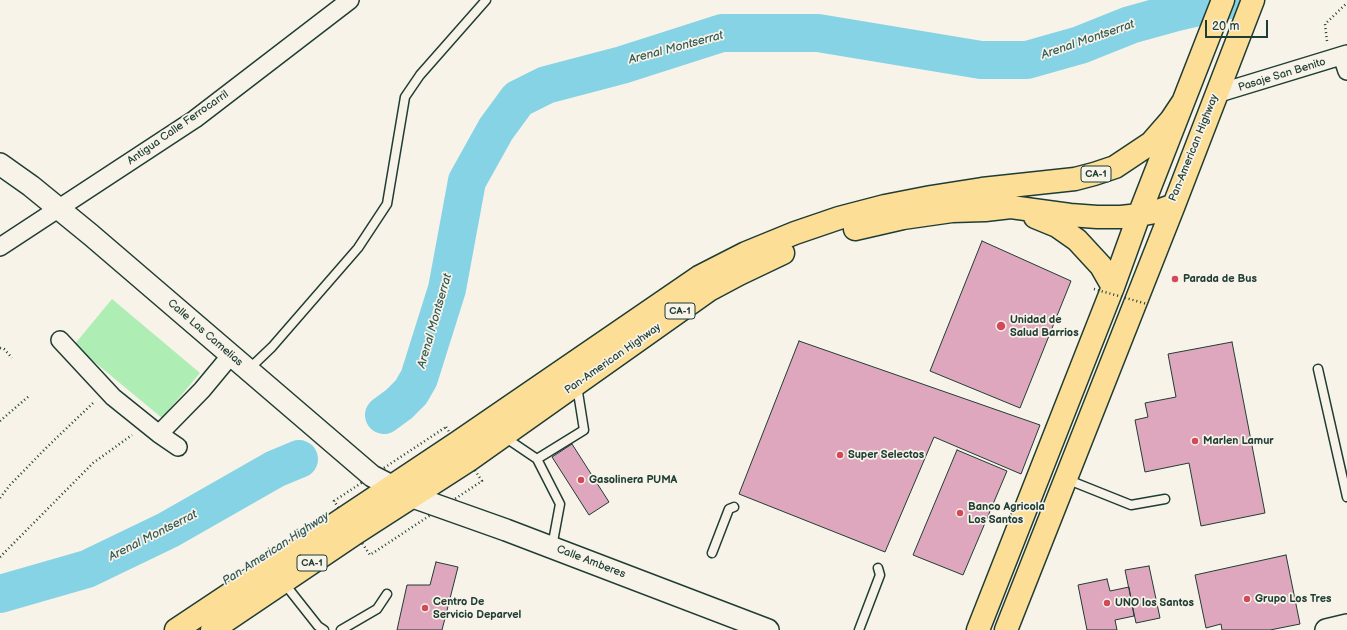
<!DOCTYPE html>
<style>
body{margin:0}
#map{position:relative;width:1347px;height:630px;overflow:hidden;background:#f7f3e8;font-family:"Balsamiq Sans",sans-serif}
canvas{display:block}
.scale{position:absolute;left:1205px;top:20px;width:63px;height:18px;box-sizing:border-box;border:2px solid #1f3d34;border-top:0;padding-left:5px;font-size:12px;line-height:14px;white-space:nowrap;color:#1f3d34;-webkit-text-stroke:3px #f7f3e8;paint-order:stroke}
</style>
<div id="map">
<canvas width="1347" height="630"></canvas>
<div class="scale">20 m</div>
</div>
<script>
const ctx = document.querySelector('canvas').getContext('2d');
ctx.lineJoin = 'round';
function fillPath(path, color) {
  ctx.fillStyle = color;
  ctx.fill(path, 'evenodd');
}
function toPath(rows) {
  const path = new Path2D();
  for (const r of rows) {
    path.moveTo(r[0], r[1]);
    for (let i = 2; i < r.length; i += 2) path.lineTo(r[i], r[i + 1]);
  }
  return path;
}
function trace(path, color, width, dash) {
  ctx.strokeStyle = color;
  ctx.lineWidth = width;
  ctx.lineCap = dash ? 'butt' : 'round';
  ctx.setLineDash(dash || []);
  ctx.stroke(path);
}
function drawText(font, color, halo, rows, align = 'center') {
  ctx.font = font + ' "Balsamiq Sans",sans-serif';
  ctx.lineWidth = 3.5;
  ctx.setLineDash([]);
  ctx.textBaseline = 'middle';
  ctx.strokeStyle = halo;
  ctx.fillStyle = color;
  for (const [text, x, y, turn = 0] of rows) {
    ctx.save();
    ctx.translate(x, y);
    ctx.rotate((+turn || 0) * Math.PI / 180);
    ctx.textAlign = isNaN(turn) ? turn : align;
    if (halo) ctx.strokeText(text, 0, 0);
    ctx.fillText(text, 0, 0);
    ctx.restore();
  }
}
const green = toPath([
 [112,299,200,373,162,418,74,345]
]);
const river = toPath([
 [384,415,399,404,411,392,419,378,447,289,467,181,496,129,518,99,546,85,622,65,722,33,818,33,981,60,1027,60,1080,45,1130,25,1177,12,1229,0],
 [0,594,87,569,168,530,275,469,299,459]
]);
const building = toPath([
 [982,241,1071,281,1020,408,930,371,982,241],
 [799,341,1040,425,1021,474,934,437,885,552,739,494,799,341],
 [1232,342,1265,513,1201,526,1189,463,1145,472,1135,420,1148,417,1145,403,1176,397,1168,354,1232,342],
 [572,444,609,502,589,515,552,457,572,444],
 [957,450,1007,471,963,575,913,555,957,450],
 [1286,555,1300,624,1270,630,1222,630,1221,624,1206,628,1195,575,1286,555],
 [436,562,458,567,442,630,397,630,407,585,430,585,436,562],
 [1149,566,1160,618,1136,623,1125,570,1149,566],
 [1107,579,1110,591,1129,587,1134,616,1115,620,1117,630,1087,630,1078,585,1107,579]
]);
const path = toPath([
 [1327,41,1325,24,1347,3],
 [0,348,4,349,12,358],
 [0,421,29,396],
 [446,427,482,481,370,555,334,501,446,427],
 [0,498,10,485,46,448,93,403],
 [0,557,93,463,132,435]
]);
const service = toPath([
 [249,369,272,347,358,248,387,204,405,97,420,75,486,0],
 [1318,369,1347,497],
 [503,436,537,459,584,430,577,386],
 [537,459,560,504,552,547],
 [1066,479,1131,505,1165,499],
 [712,553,729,509,734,507],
 [284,583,318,626,324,630],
 [341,630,377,609,387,594],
 [859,630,880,575,878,568]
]);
const minor = toPath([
 [1342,56,1347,71],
 [1216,94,1347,54],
 [0,247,195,119,350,0],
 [60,340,113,397,159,434,178,447],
 [159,434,202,390,231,355]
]);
const tertiary = toPath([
 [0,164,31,186,91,235,372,476,413,497,506,530,768,630],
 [1326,630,1347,625]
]);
const trunk = toPath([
 [1035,217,1057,226,1077,240,1101,266,1113,287],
 [855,229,903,218,952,211,985,210,1011,207,1070,215,1097,217,1121,217,1139,215,1155,212,1174,205],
 [176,630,457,443,699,277,746,253,795,233,839,218,885,206,931,197,982,189,1075,179,1094,174,1115,167,1151,143,1171,120,1183,102],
 [212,630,356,533,469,460,709,290,739,274,783,253],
 [978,630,1113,287,1139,215,1223,0],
 [1006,630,1174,205,1253,0]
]);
const pathBridge = toPath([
 [1094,289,1147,304]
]);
const markers = [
 [1175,279,4,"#d1495b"],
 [1001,326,5,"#d1495b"],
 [1195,441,4,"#d1495b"],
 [840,455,4,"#d1495b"],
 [581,480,4,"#d1495b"],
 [960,513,4,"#d1495b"],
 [1247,599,4,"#d1495b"],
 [1107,603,4,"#d1495b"],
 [425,608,4,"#d1495b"]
];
const shields = [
 [1096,174,30],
 [680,311,30],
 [312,563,30]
];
const shieldNames = [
 ["CA-1",1096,174],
 ["CA-1",680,311],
 ["CA-1",312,563]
];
const streetNames = [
 ["Pasaje San Benito",1282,75,-17],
 ["Antigua Calle Ferrocarril",178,128,-35],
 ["Pan-American Highway",1194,148,-68],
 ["Calle Las Camelias",205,333,41],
 ["Pan-American Highway",613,359,-35],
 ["Calle Amberes",591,562,21]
];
const poiNames = [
 ["Parada de Bus",1183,279],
 ["Unidad de",1010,320],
 ["Salud Barrios",1010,333],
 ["Marlen Lamur",1203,441],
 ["Super Selectos",848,455],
 ["Gasolinera PUMA",589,480],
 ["Banco Agricola",968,507],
 ["Los Santos",968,520],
 ["Grupo Los Tres",1255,599],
 ["Centro De",433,602],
 ["Servicio Deparvel",433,615],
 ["UNO los Santos",1115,603]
];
const waterNames = [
 ["Arenal Montserrat",1088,40,-19],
 ["Arenal Montserrat",676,48,-15],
 ["Arenal Montserrat",435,321,-74],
 ["Arenal Montserrat",153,536,-27],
 ["Pan-American Highway",276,549,-33]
];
fillPath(green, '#aeedb4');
trace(river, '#87d3e6', 38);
fillPath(building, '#dea7bd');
trace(building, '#1f3d34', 1);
trace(service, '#1f3d34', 11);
trace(minor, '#1f3d34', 20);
trace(tertiary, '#1f3d34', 24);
trace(trunk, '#1f3d34', 25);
trace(path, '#1f3d34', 2.5, [1, 3]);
trace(service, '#f7f3e8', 8);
trace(minor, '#f7f3e8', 17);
trace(tertiary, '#f7f3e8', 21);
trace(trunk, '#fcde96', 22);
trace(pathBridge, '#1f3d34', 2.5, [1, 3]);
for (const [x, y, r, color] of markers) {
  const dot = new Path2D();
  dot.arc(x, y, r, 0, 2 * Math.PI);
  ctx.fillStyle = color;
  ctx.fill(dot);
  trace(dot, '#f7f3e8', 1.5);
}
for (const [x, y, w] of shields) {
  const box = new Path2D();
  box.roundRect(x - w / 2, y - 8, w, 16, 3);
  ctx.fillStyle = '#f7f3e8';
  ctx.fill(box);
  trace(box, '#1f3d34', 1);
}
drawText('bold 10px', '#1f3d34', null, shieldNames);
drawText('11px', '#1f3d34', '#f7f3e8', streetNames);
drawText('bold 11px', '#1f3d34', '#f7f3e8', poiNames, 'left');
drawText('italic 12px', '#345b58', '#f7f3e8', waterNames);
</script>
